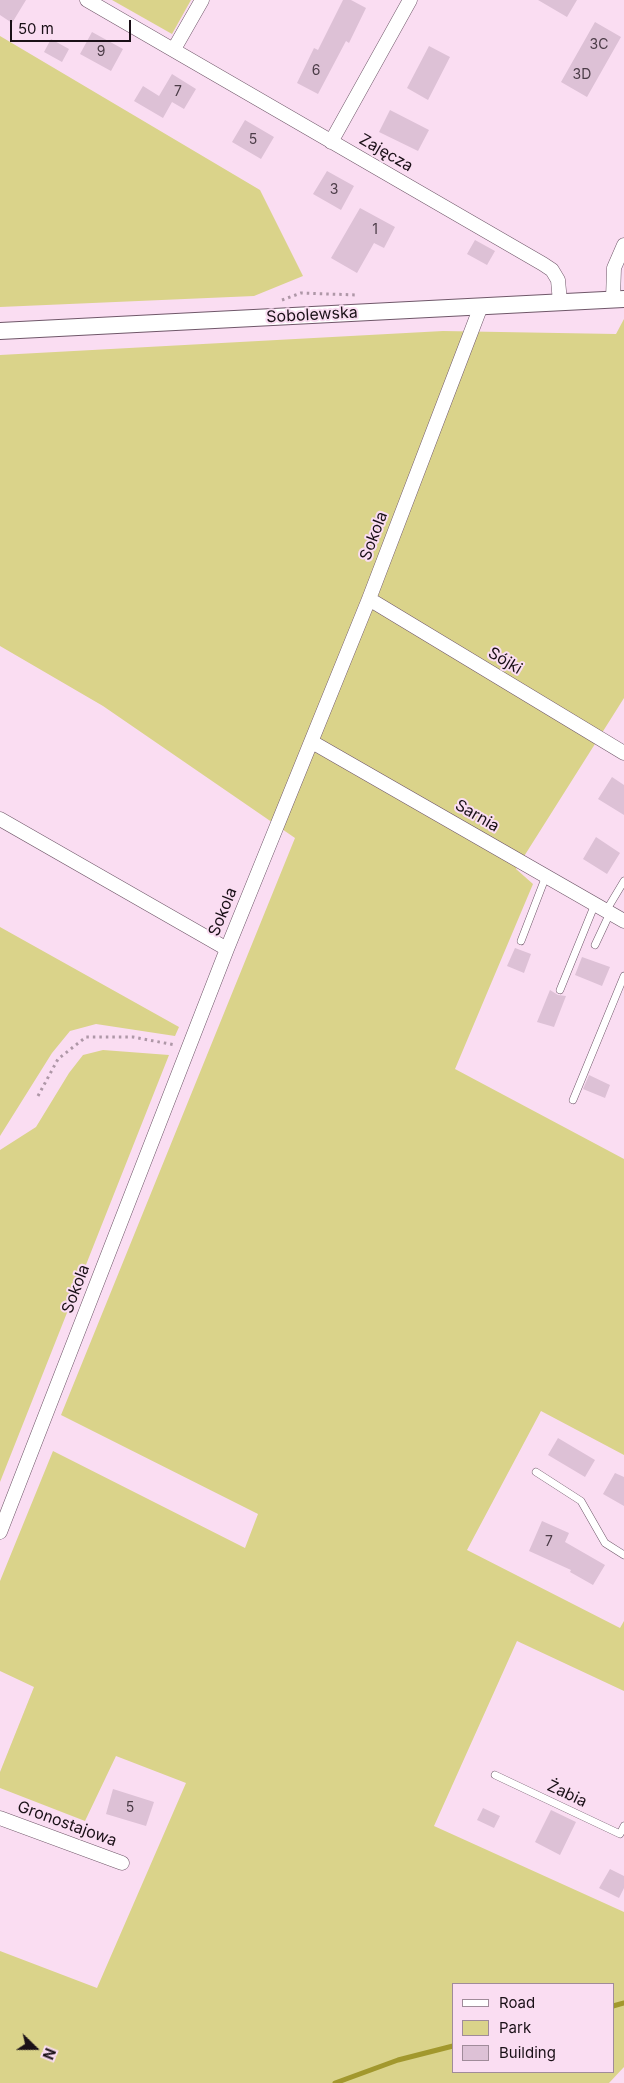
<!DOCTYPE html>
<meta charset="utf-8">
<style>
body{margin:0}
#map{position:relative;width:624px;height:2083px;overflow:hidden;background:#faddf2;font-family:Inter,sans-serif}
canvas{display:block}
.legend{position:absolute;left:452px;top:1983px;width:162px;height:90px;box-sizing:border-box;background:#faddf2;border:1px solid #a08b9a;margin:0;padding:6px 9px;list-style:none;font-size:15px;color:#1a1017}
.legend li{display:flex;align-items:center;gap:10px;height:25px}
.legend b{width:25px;border:1px solid #a08b9a}
.north{position:absolute;left:10px;top:2023px;width:50px;height:50px;-webkit-text-stroke:4px #faddf2;paint-order:stroke;rotate:112deg;font-size:14px;font-weight:700;line-height:20px;text-align:center;color:#1a1017}
.north::after{content:'';display:block;margin:auto;width:18px;height:22px;background:#1a1017;clip-path:polygon(50% 0,100% 100%,50% 72%,0 100%)}
.scale{position:absolute;left:10px;top:20px;width:121px;height:22px;box-sizing:border-box;border:2px solid #1a1017;border-top:0;padding-left:6px;font-size:15px;line-height:18px;white-space:nowrap;color:#1a1017;-webkit-text-stroke:4px #faddf2;paint-order:stroke}
</style>
<div id="map">
<canvas width="624" height="2083"></canvas>
<ul class="legend">
<li><b style="height:6px;background:#fff"></b>Road</li>
<li><b style="height:14px;background:#dad38a"></b>Park</li>
<li><b style="height:14px;background:#ddc1d6"></b>Building</li>
</ul>
<div class="north">N</div>
<div class="scale">50 m</div>
</div>
<script>
const ctx = document.querySelector('canvas').getContext('2d');
ctx.lineJoin = 'round';
function fillPath(path, color) {
  ctx.fillStyle = color;
  ctx.fill(path, 'evenodd');
}
function toPath(rows) {
  const path = new Path2D();
  for (const r of rows) {
    path.moveTo(r[0], r[1]);
    for (let i = 2; i < r.length; i += 2) path.lineTo(r[i], r[i + 1]);
  }
  return path;
}
function trace(path, color, width, dash) {
  ctx.strokeStyle = color;
  ctx.lineWidth = width;
  ctx.lineCap = dash ? 'butt' : 'round';
  ctx.setLineDash(dash || []);
  ctx.stroke(path);
}
function drawText(font, color, halo, rows, align = 'center') {
  ctx.font = font + ' Inter,sans-serif';
  ctx.lineWidth = 4;
  ctx.setLineDash([]);
  ctx.textBaseline = 'middle';
  ctx.strokeStyle = halo;
  ctx.fillStyle = color;
  for (const [text, x, y, turn = 0] of rows) {
    ctx.save();
    ctx.translate(x, y);
    ctx.rotate((+turn || 0) * Math.PI / 180);
    ctx.textAlign = isNaN(turn) ? turn : align;
    if (halo) ctx.strokeText(text, 0, 0);
    ctx.fillText(text, 0, 0);
    ctx.restore();
  }
}
const green = toPath([
 [112,0,191,0,172,34],
 [0,36,260,190,303,276,254,296,0,307],
 [624,319,624,698,516,869,533,884,455,1069,624,1159,624,1455,541,1411,467,1550,620,1628,624,1621,624,1691,517,1641,434,1826,624,1912,624,2067,609,2083,0,2083,0,1951,97,1988,186,1783,116,1756,85,1821,0,1788,0,1772,34,1687,0,1671,0,1581,53,1451,245,1548,258,1514,61,1415,295,838,103,706,0,646,0,355,443,331,616,334],
 [453,1984,613,1984,613,2072,453,2072],
 [0,927,179,1027,175,1036,96,1024,70,1031,52,1053,0,1136],
 [103,1050,169,1055,0,1482,0,1150,36,1127,69,1073,83,1055]
]);
const stream = toPath([
 [613,2006,624,2003],
 [335,2083,398,2060,453,2046]
]);
const building = toPath([
 [0,0,26,0,12,23,0,15],
 [343,0,351,0,366,8,349,43,346,41,318,94,297,83,314,48,318,50],
 [538,0,577,0,567,17],
 [595,22,621,37,587,97,561,82],
 [92,32,123,49,111,71,80,54],
 [51,39,69,49,62,62,44,52],
 [429,46,450,57,428,100,407,88],
 [172,74,196,89,184,109,172,102,163,118,134,101,143,86,159,96],
 [390,110,429,130,418,151,379,132],
 [245,120,274,137,261,159,232,142],
 [327,171,354,186,341,210,313,194],
 [360,208,395,227,384,248,374,243,357,273,331,258],
 [475,240,495,251,487,265,467,254],
 [612,777,624,785,624,815,598,799],
 [596,837,620,853,607,874,583,859],
 [515,948,531,954,524,973,507,966],
 [582,957,610,967,602,986,575,975],
 [550,990,558,995,566,996,554,1027,537,1022],
 [589,1075,610,1085,605,1098,583,1089],
 [558,1438,595,1460,585,1477,548,1455],
 [615,1473,624,1477,624,1506,603,1494],
 [542,1521,569,1533,565,1542,605,1565,593,1585,570,1572,571,1570,529,1551],
 [113,1789,154,1802,146,1826,106,1814],
 [483,1808,500,1816,494,1828,477,1820],
 [551,1810,576,1822,560,1855,535,1842],
 [610,1869,624,1876,624,1888,619,1898,599,1888]
]);
const path = toPath([
 [282,300,301,293,357,295],
 [38,1096,58,1059,86,1037,133,1037,175,1045]
]);
const service = toPath([
 [606,911,624,881],
 [521,941,546,876],
 [595,945,610,913],
 [560,990,595,904],
 [573,1100,624,976],
 [536,1472,581,1501,605,1543,624,1555],
 [495,1775,620,1834,624,1826]
]);
const minor = toPath([
 [87,0,543,264,552,270,558,280,560,302],
 [174,49,202,0],
 [331,142,410,0],
 [613,299,614,268,624,245],
 [369,599,624,753],
 [312,742,624,921],
 [0,819,227,949],
 [0,1532,227,949,369,599,481,306],
 [0,1818,122,1863]
]);
const tertiary = toPath([
 [0,331,624,299]
]);
const numberNames = [
 ["3C",599,45],
 ["9",101,52],
 ["6",316,71],
 ["3D",582,75],
 ["7",178,92],
 ["5",253,140],
 ["3",334,190],
 ["1",375,230],
 ["7",549,1542],
 ["5",130,1808]
];
const streetNames = [
 ["Zajęcza",386,153,30],
 ["Sobolewska",312,315,-3],
 ["Sokola",374,536,-69],
 ["Sójki",505,661,31],
 ["Sarnia",477,816,30],
 ["Sokola",223,912,-68],
 ["Sokola",76,1289,-69],
 ["Żabia",567,1794,25],
 ["Gronostajowa",67,1824,20]
];
fillPath(green, '#dad38a');
trace(stream, '#a2982d', 5);
fillPath(building, '#ddc1d6');
trace(service, '#6f5769', 8);
trace(minor, '#6f5769', 15);
trace(tertiary, '#6f5769', 18);
trace(path, '#ae97a7', 3, [2.5, 4]);
trace(service, '#fff', 7);
trace(minor, '#fff', 14);
trace(tertiary, '#fff', 16);
drawText('14px', '#4b3c47', null, numberNames);
drawText('16px', '#1a1017', '#faddf2', streetNames);
</script>
